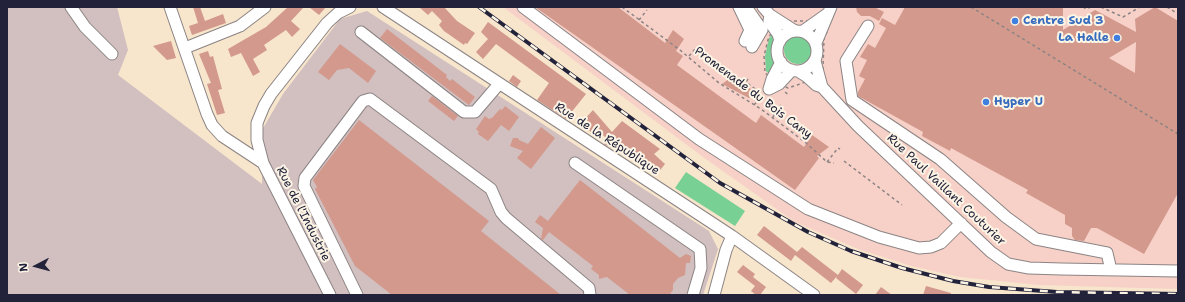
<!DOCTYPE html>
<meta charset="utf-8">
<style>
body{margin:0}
#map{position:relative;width:1185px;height:302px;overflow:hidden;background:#f7e5cc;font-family:"Shantell Sans",sans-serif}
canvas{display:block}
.frame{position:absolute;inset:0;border:8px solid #22223b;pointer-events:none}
.north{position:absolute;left:16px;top:246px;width:40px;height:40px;-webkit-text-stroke:3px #fcf5e5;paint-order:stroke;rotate:264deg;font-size:11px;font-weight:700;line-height:16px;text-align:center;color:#22223b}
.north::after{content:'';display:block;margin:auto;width:14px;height:18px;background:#22223b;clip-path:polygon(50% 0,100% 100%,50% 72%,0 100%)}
</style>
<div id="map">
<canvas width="1185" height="302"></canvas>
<div class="frame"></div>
<div class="north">N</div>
</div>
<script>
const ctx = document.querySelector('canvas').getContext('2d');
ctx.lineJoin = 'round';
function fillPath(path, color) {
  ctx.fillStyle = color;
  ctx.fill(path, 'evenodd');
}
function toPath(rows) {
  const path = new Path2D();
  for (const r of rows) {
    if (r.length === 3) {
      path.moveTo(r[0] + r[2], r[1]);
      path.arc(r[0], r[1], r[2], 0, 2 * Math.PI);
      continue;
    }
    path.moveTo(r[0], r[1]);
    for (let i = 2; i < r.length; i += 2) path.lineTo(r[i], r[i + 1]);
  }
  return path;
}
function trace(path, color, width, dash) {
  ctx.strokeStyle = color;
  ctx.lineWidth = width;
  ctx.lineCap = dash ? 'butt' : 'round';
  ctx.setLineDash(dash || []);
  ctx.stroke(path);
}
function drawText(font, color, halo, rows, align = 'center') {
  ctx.font = font + ' "Shantell Sans",sans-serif';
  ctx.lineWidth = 4;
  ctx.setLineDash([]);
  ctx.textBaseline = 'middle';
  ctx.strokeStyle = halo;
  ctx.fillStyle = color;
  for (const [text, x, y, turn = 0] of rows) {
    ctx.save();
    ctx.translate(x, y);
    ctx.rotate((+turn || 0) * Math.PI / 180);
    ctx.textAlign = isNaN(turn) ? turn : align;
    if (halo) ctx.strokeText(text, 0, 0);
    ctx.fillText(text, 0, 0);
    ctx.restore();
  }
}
const built = toPath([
 [503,7,1178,7,1178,289,1038,285,960,277,911,266,858,249,795,222,703,157]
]);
const industrial = toPath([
 [7,7,117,7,128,50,118,75,262,184,262,130,283,94,340,19,367,11,709,231,718,249,703,295,7,295]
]);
const green = toPath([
 [773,34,774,65,770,75,766,71,765,56,769,38],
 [798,50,14],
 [686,172,745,211,735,226,675,188]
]);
const building = toPath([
 [193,7,200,7,205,21,223,14,226,23,192,35,189,26,198,23],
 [288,7,304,7,291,21,300,29,292,37,286,30,264,45,267,50,253,59,260,72,253,76,241,53,231,57,228,49,266,27],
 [309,7,326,7,319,15],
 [419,7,444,7,457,21,475,33,467,44,465,43,464,45,444,31,439,25,442,21,432,11,428,15],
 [535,7,618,7,665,43,673,30,684,39,676,51,683,56,677,65,756,123,761,115,804,147,812,135,829,147,817,156,819,158,795,190],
 [856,7,874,7,884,12,879,21,870,16,861,16,857,12],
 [905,7,1063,7,1063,30,1095,10,1136,32,1135,19,1155,7,1178,21,1178,193,1144,254,1097,228,1091,228,1084,241,1075,240,1072,236,1072,228,1065,224,1065,215,1026,193,1028,190,951,148,950,151,922,136,923,132,858,96,858,92,865,79,859,76,867,60,860,57,868,44,875,48,886,28,879,24,882,18,895,25],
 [1136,42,1135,73,1109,58],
 [488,22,586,94,566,119,537,100,549,83,496,44,483,59,476,52,488,39,481,32],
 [387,29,447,75,446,77,450,81,452,79,475,97,469,105,380,38],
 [171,41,176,58,167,60,153,46],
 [340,44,376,71,368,83,349,68,337,70,329,80,318,72],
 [208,51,210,57,213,56,222,89,218,90,225,113,217,115,207,84,211,83,199,54],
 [513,75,521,81,517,87,509,81],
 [733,76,735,77,756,93,749,98,722,84],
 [432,96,458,116,454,121,428,101],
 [505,106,519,117,509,131,501,125,488,141,478,134,479,132,476,129,485,116,489,119,492,118,500,109,502,110],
 [593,110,612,132,622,121,660,149,654,154,665,164,657,174,643,162,641,164,632,156,631,157,616,143,613,149,604,144,607,139,596,128,592,133,581,123],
 [359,120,489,221,481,231,561,295,392,295,355,266,315,189,317,187,313,180],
 [541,127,555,138,531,169,517,158,523,151,510,146,513,138,518,138,519,140,528,144],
 [580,180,680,258,686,254,691,256,690,263,686,263,685,275,678,278,673,284,673,290,670,294,630,295,607,277,599,279,599,275,591,269,593,266,549,232,543,240,541,239,543,228,535,222,540,215,548,221],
 [764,226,797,252,802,247,838,275,842,269,863,285,856,294,836,278,837,276,831,283,795,255,791,261,757,235],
 [743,265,755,274,753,277,766,287,760,295,756,295,751,291,755,286,737,272],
 [926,286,951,293,951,295,923,295],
 [881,287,892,295,875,295]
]);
const path = toPath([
 [622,7,680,50,719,83,761,109,805,142,827,162,834,163],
 [971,7,1178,134],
 [1083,7,1086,9,1091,7],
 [1101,7,1123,17,1140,7],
 [1167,7,1178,14],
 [639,20,647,10],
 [788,21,811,21,827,32,824,38,823,69,803,83,788,88,779,84,765,73,764,56,769,36,788,21],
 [689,56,696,48],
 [748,79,746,82,759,92],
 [785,92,789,95],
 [754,105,762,96],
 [773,117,781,105],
 [844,161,902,205],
 [827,162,838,148,840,149]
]);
const minor = toPath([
 [71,7,85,27,112,54],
 [170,7,207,114,212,125,222,136,263,163],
 [383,7,732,236,814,295],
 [523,7,699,139,808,209,879,237,919,248,931,247,941,243,961,223],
 [739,7,750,30,745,41],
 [746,7,762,30,752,47],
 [763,7,770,15,795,31],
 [770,15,769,21,778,34,780,41],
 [868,26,846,61,852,100,940,159,1006,217,1036,239,1107,253,1111,270],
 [803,31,827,14],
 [797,51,20],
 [361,32,464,112,475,112,499,84],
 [816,43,831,7],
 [185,48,240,26,265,7],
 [815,61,822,87,858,126,991,252,1008,264,1029,268,1061,269,1178,271],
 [798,71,806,76,816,85,822,87],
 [769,89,779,84,792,70],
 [769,89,772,79,781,62],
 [575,163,700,249,701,268,693,295],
 [330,295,263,163,257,140,257,123,264,106,271,94,327,23,338,13,350,7],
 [357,295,304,186,305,178,363,101,370,99,491,189,501,212,506,218,589,288,590,295],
 [714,295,726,250,732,236]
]);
const rail = toPath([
 [479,7,720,183,808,232,851,251,902,268,953,281,989,287,1057,292,1178,294]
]);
const markers = [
 [1015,21,4,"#3f7fe0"],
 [1117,38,4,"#3f7fe0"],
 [986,102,4,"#3f7fe0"]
];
const shopNames = [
 ["Centre Sud 3",1023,21],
 ["La Halle",1109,38,"right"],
 ["Hyper U",994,102]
];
const streetNames = [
 ["Promenade du Bois Cany",753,93,37],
 ["Rue de la République",607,139,33],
 ["Rue Paul Vaillant Couturier",946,190,43],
 ["Rue de l'Industrie",303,214,63]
];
fillPath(built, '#f7d1c8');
fillPath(industrial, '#d2bfc0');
fillPath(green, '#78d095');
fillPath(building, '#d3998c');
trace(minor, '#8c8484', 13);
trace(path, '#8c8484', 1.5, [3, 3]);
trace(minor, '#fff', 11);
trace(rail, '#22223b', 4);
trace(rail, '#fcf5e5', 2.5, [8]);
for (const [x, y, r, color] of markers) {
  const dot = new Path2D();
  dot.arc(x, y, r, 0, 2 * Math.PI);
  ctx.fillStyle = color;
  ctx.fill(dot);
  trace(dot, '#fcf5e5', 1.5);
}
drawText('bold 12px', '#366cbe', '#fcf5e5', shopNames, 'left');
drawText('12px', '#22223b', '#fcf5e5', streetNames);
</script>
